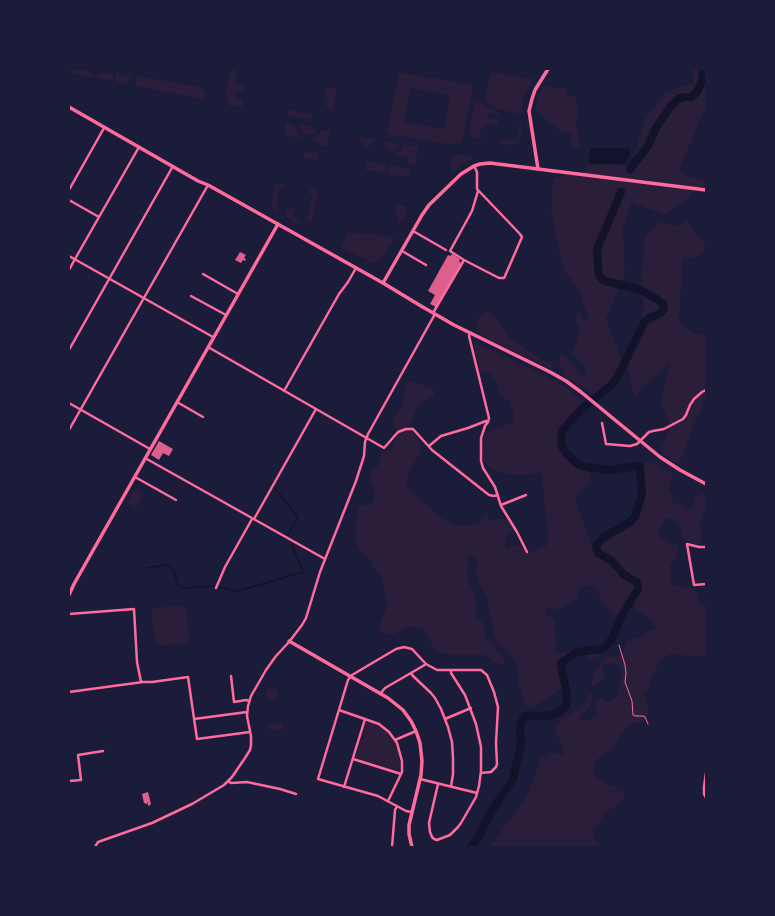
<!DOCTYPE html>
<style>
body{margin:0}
#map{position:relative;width:775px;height:916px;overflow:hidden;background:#1b1b3a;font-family:Georgia,serif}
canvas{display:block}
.frame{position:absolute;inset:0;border:70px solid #1b1b3a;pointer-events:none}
</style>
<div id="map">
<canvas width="775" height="916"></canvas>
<div class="frame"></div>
</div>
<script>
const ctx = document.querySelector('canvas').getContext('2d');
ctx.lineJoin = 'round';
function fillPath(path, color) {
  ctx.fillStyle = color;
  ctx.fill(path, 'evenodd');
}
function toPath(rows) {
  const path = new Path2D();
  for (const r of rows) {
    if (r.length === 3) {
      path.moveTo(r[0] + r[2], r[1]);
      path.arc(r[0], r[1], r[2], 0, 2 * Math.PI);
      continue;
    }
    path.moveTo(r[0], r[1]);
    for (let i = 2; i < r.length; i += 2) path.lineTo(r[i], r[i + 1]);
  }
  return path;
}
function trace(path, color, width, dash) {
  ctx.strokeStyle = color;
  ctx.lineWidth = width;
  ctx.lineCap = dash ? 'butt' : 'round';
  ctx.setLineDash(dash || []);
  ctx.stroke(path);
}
const green = toPath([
 [69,69,84,69,96,76,99,72,114,74,113,81,69,73],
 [130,69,131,69,128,84,115,82,116,74,129,76],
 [231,69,237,69,234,84,245,86,244,88,246,88,245,90,243,90,242,92,237,91,236,98,242,100,243,103,242,107,229,106,229,103,227,103,228,101,225,96],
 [692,69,706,69,706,107,679,169,689,177,706,181,706,188,696,187,687,201,664,215,632,202,623,227,625,275,606,319,622,361,614,385,599,400,579,385,564,376,560,363,559,355,565,356,580,374,586,373,583,365,571,352,576,343,580,329,575,321,577,312,581,312,582,316,585,319,589,318,583,305,580,292,563,269,551,212,553,178,585,171,586,165,631,165,646,118,665,92,693,83],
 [399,72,471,85,473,86,464,134,461,143,455,143,454,145,434,142,387,134],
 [410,88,450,95,444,129,404,122],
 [490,72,533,79,524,96,520,114,497,109,485,99],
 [138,76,200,87,202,89,205,94,205,100,137,86,135,82,136,77],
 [543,86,561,88,568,87,566,94,575,97,578,105,578,110,576,121,580,147,571,146,571,133,563,132,557,129,535,109,538,96],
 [328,87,334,88,337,90,333,112,331,111,331,108,325,107,324,110,322,110,323,106,325,106,325,105,327,105,328,99,327,99,327,97,325,97,326,88],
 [475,101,482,103,494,111,499,112,498,115,489,113,488,118,499,120,498,126,489,124,489,126,486,125,485,127,482,127,480,135,482,136,481,139,480,139,472,138,470,137,469,133],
 [291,110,309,113,312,115,313,118,309,120,289,116,287,114,287,112],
 [520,119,522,131,522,134,519,141,515,144,511,145,501,144,499,141,500,138,516,140,517,136,519,137,520,133,518,133],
 [286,123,295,125,296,131,299,135,302,136,302,139,284,135],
 [300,125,318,129,317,130,315,133,311,135,303,133,300,131],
 [322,130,329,131,330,132,327,147,320,145,320,142,311,140,312,138,318,135],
 [359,137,375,139,372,144,368,147,364,146,361,143],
 [383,141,400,144,399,148,397,150,392,151,387,150,384,147],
 [404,145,417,147,418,149,415,165,407,164,408,158,394,155,395,153,401,151],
 [305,151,319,153,318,161,303,158],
 [457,154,472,157,472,159,461,165,453,173,451,171,451,157],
 [367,161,387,165,385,173,365,170],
 [389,165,409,169,410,170,409,177,388,174],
 [278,183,284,184,283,189,280,189,278,193,277,204,277,207,280,208,278,213,271,208,275,185,275,184],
 [310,188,317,189,318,191,315,205,314,205,313,208,314,210,312,222,307,221,306,220,308,214,309,214,313,195,309,194],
 [397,204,405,206,407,208,404,221,398,221,399,215,395,214],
 [292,206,295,207,293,217,301,218,300,224,297,224,285,216,286,209,291,210],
 [686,220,706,245,706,251,701,254,693,258,683,258,679,318,684,326,695,334,706,333,706,381,705,398,703,405,692,428,679,465,660,451,669,431,668,419,661,405,663,390,671,361,634,397,625,358,641,326,644,303,641,277,645,238,661,222,680,227],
 [348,232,364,235,366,233,395,238,380,260,377,262,372,262,341,248],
 [488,310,497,319,510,340,515,341,519,345,539,358,549,363,553,360,554,362,552,366,549,368,481,336,477,329,477,322,480,315],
 [476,343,552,379,568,389,582,400,583,401,582,405,573,413,562,427,558,438,559,445,564,454,574,465,587,471,590,475,591,481,589,485,580,491,577,495,576,500,578,507,595,553,598,556,612,564,623,576,635,583,636,585,636,589,635,592,622,612,617,615,612,614,609,607,601,602,597,588,594,585,582,586,580,588,578,599,562,609,558,610,551,607,546,610,545,612,545,615,553,618,555,620,556,653,559,654,573,649,575,649,576,650,574,652,560,662,559,666,564,683,563,687,534,707,530,708,527,707,525,704,519,686,519,673,514,660,511,655,498,643,495,638,493,633,493,626,488,610,488,599,477,579,476,573,478,562,474,557,469,555,467,557,468,566,467,578,468,582,475,592,476,613,478,618,483,623,486,638,502,655,505,661,504,664,501,665,498,664,485,655,451,655,439,652,434,649,425,631,413,627,409,626,406,628,395,634,387,635,383,633,380,631,379,624,387,607,382,578,374,568,371,560,358,547,356,539,356,520,358,509,360,506,371,504,374,499,375,491,370,483,370,477,373,471,380,463,382,451,384,450,390,451,392,450,396,436,398,433,406,430,409,430,412,431,416,434,420,444,421,449,419,454,408,474,407,486,410,491,427,504,440,517,452,523,458,525,473,525,481,522,484,514,486,513,488,514,489,520,491,521,500,519,504,519,508,520,514,530,514,532,506,537,505,547,506,549,519,545,521,546,526,552,529,553,546,546,548,540,542,475,540,474,537,473,523,475,511,475,500,472,489,467,485,463,483,457,483,444,484,436,488,432,511,423,513,422,514,417,509,401,500,396,496,381,494,378,489,373,482,373,480,371,474,346,474,344],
 [409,381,412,381,432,388,434,391,434,395,431,398,419,404,410,425,401,429,396,429,393,425,393,420,403,405,406,384],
 [647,462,653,463,674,474,668,489,673,497,672,502,675,504,680,503,683,507,689,508,693,505,694,498,706,492,706,510,702,511,703,517,700,522,702,544,695,544,689,542,682,537,678,524,672,518,666,519,658,532,659,536,662,538,668,540,671,543,680,546,677,550,677,557,670,565,671,573,671,584,675,586,696,589,699,602,706,604,706,652,705,656,687,656,673,653,661,660,650,679,648,689,644,694,647,702,648,713,645,721,635,723,625,728,617,740,614,748,596,760,593,774,604,783,625,791,623,799,619,805,607,811,593,831,598,847,490,847,527,795,537,770,539,760,542,757,554,752,560,755,564,755,564,751,555,729,555,725,557,723,583,705,587,700,589,693,591,693,592,696,590,706,580,717,580,719,582,721,591,719,594,718,596,713,595,703,598,698,602,698,606,701,609,702,615,698,617,696,622,672,618,663,614,664,610,663,603,666,602,668,605,676,597,685,592,686,591,684,595,671,602,661,606,657,620,655,622,654,627,642,631,640,640,637,646,632,655,629,656,627,655,624,632,605,632,602,639,590,640,584,638,580,625,573,613,560,599,552,598,547,606,538,631,523,637,518,644,494,643,466],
 [134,490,137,490,143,493,142,495,143,497,137,507,135,508,127,504],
 [184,605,186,607,190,641,188,643,158,646,155,643,151,609,153,608],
 [601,651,604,651,604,653,597,657,590,659,588,658,586,656,586,654,588,652],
 [272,694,6],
 [279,722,282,724,283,727,281,731,278,731,269,729,268,728,269,725],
 [369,722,378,725,383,729,392,738,395,743,400,761,400,770,397,772,357,759,356,756,366,723]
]);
const water = toPath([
 [590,148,628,148,631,151,625,164,589,163]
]);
const stream = toPath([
 [274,487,298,517,288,535],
 [146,568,166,565,171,567,174,571,178,585,182,588,214,586],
 [69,585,70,586],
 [218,587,236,591,242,590,303,572,291,542]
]);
const river = toPath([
 [630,169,648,146,657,126,671,106,678,99,684,97,691,97,697,92,702,81,703,69],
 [471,847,480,834,492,810,512,781,521,746,520,725,523,719,526,716,541,716,553,715,559,712,565,707,567,703,566,689,561,666,561,663,577,652,602,649,605,647,612,639,622,615,638,589,638,585,637,582,624,575,612,561,598,553,596,547,597,544,603,538,630,522,635,517,642,494,640,467,637,466,609,470,581,466,576,463,566,453,562,447,561,441,562,431,571,420,585,406,611,385,617,378,645,321,648,319,661,313,664,309,663,304,657,299,638,289,605,281,603,280,599,276,597,254,598,247,621,192]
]);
const building = toPath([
 [240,252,246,255,244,258,246,259,245,261,243,260,241,263,235,260],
 [452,254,460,259,459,261,461,263,436,307,430,304,435,295,428,291,448,255,450,256],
 [159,441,173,449,169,456,163,453,159,460,151,455],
 [148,792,151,804,149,806,148,805,147,802,147,804,144,803,142,794]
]);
const path = toPath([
 [619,645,625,665,626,673,625,682,632,701,633,715,635,716,643,716,645,717,648,724]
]);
const minor = toPath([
 [69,190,104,128],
 [69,200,99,217],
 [413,231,446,250],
 [402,251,426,265],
 [69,256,213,337],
 [75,259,139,147],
 [464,260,499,278,504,278,505,276,522,237,520,234,477,189,477,172,474,166],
 [69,270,75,259],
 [203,274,238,294],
 [191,296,226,315],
 [433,313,464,260,450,251,472,211,478,191],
 [470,333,469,336,489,418,488,422,485,426,481,438,481,461,483,468,495,487,501,506,517,532,527,552],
 [208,347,384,448,398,432,406,429,413,429,432,450,489,495,494,496,498,495],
 [69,350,173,166],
 [284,391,339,294,348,282,356,268],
 [177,402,203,417],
 [69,403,150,449],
 [602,423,606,444,630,446,637,444,649,432,653,431,664,429,683,419,686,415,690,405,694,399,702,392,706,390],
 [69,430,208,185],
 [429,446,441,436,468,428,486,421,487,423],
 [145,458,325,559],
 [135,477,176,500],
 [501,505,526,495],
 [254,519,316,409],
 [706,547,699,547,687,544,694,585,706,584],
 [216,588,225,567,252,519],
 [69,614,134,609,137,662,141,682],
 [411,673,413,676,431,693,435,698,441,709,448,727,452,742,453,758,453,774,451,787],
 [231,676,234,702,246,700,249,701],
 [69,692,143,682,152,682,188,677,197,739,250,732],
 [380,694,385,688,423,666,426,664],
 [339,710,379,724,389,732,397,743,402,761,402,772,388,801],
 [194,719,247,712],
 [445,719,471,708],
 [395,740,416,731],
 [353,759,401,774],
 [706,773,704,787,704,794,706,798],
 [420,779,477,793],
 [69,781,81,780,78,755,103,751],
 [228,781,231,783,247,782,280,789,296,794],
 [438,784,429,823,430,832,432,837,434,839,437,840,450,835,458,827,461,823,476,797,479,786,481,771,481,747,476,724,465,695,451,673,451,670],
 [344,787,365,719],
 [412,812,406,811,378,796,318,779,348,680,352,675,396,649,404,647,412,649,426,664,437,670,481,670,487,675,494,692,498,707,496,743,497,764,496,767,491,772,481,773],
 [95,847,98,842,152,823,192,804,219,788,224,785,232,777,245,758,250,750,251,745,251,736,247,716,248,706,251,696,266,670,276,656,289,642,302,625,306,618,320,572,356,481,364,456,365,442,368,434,435,314],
 [392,847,395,810,397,806]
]);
const tertiary = toPath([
 [538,169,529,111,532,99,535,90,548,69],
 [383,283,421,306,454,325,550,372,566,381,581,392,660,457,680,470,706,484],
 [69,595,74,584,278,224],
 [289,641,388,698,403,710,411,721,416,731,420,743,422,761,421,775,409,825,409,834,412,847]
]);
const secondary = toPath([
 [69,107,198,181,208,185,383,283,422,215,429,205,461,174,474,166,480,164,490,163,706,190]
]);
fillPath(green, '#2a1e3b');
fillPath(water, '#12122b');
trace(stream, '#12122b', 1.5);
trace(river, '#12122b', 8);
fillPath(building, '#dd5f8e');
trace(path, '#ff6b9d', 1);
trace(minor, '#ff6b9d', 2.5);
trace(tertiary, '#ff6b9d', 3.5);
trace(secondary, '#ff6b9d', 3.5);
</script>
